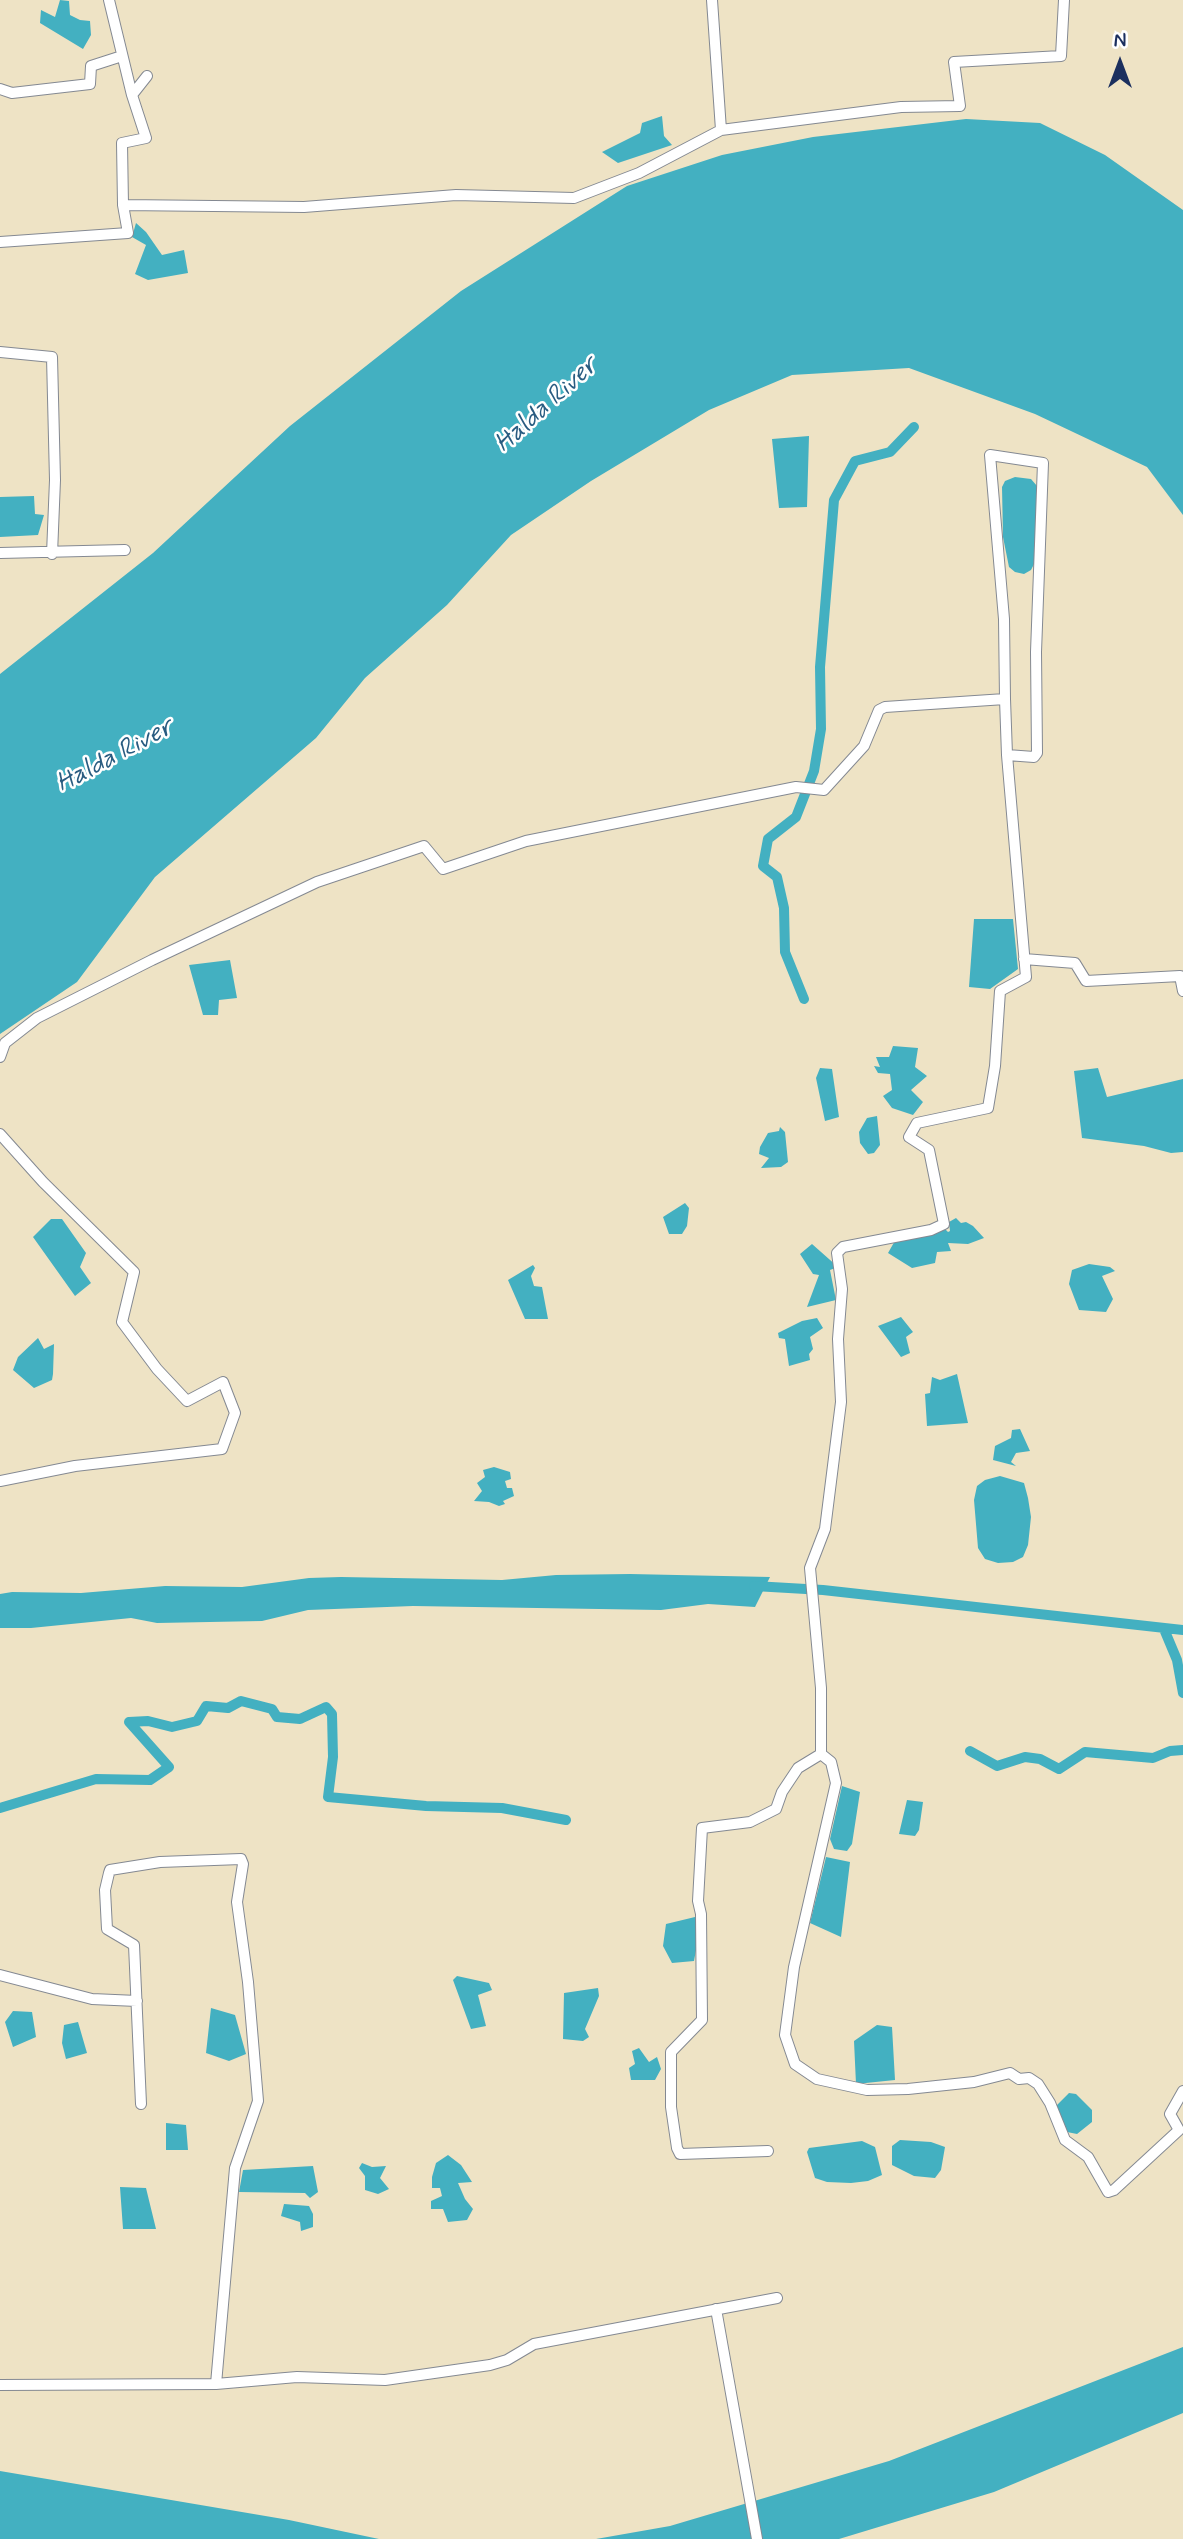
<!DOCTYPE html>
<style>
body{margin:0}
#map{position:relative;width:1183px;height:2539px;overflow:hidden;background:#eee3c5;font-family:Mynerve,sans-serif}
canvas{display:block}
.north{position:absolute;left:1085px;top:28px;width:70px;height:70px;-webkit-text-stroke:5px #fff;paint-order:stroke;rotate:0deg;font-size:19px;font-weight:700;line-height:28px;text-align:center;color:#1b2f5e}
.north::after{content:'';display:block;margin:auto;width:24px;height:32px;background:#1b2f5e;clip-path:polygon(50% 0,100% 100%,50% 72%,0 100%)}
</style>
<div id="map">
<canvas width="1183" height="2539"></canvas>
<div class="north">N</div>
</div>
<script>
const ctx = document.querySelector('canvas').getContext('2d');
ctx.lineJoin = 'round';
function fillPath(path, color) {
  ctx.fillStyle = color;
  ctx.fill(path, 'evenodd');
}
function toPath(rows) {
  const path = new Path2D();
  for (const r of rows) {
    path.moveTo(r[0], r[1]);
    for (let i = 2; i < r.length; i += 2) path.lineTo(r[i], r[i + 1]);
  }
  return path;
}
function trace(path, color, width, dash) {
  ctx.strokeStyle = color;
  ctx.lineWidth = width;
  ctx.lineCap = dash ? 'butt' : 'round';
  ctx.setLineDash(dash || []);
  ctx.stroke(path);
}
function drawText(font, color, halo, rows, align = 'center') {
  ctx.font = font + ' Mynerve,sans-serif';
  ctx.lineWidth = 5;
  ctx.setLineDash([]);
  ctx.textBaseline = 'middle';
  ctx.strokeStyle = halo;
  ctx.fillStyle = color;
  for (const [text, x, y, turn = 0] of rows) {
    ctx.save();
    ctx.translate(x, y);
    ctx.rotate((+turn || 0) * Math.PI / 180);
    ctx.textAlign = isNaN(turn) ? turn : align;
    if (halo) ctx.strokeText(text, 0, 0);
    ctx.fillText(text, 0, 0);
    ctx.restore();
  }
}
const water = toPath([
 [60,0,69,1,70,15,80,20,90,21,91,35,83,49,40,23,41,10,55,17],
 [662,116,664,136,672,145,618,163,602,152,640,133,642,123],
 [966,119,1040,123,1105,155,1183,210,1183,515,1147,467,1035,414,909,368,792,375,709,410,591,481,511,535,447,605,365,678,316,738,155,877,77,982,0,1034,0,674,153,553,290,426,461,291,627,186,722,155,813,137],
 [136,223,146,232,162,255,184,250,188,273,148,280,135,274,146,245,132,237],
 [809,436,807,507,779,508,772,439],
 [1015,477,1031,479,1037,486,1040,503,1036,560,1031,570,1024,574,1015,572,1009,567,1003,537,1002,487,1005,481],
 [34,496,35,514,44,515,38,535,0,537,0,497],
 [974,919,1013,919,1018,969,990,989,969,987],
 [230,960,237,998,219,1000,218,1015,203,1015,189,965],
 [893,1046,918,1048,915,1067,927,1076,911,1090,923,1102,913,1115,892,1108,883,1096,892,1090,890,1074,878,1073,874,1066,880,1067,876,1057,889,1057],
 [820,1068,832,1069,839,1117,825,1121,816,1078],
 [1098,1068,1107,1097,1183,1079,1183,1152,1171,1153,1144,1146,1082,1138,1074,1071],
 [877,1116,880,1145,874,1153,868,1154,860,1143,859,1132,867,1118],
 [780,1127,785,1132,788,1162,781,1167,761,1168,769,1158,759,1154,760,1147,768,1133,779,1131],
 [685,1203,689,1208,687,1226,682,1234,669,1234,663,1217],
 [956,1218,961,1223,966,1222,973,1226,984,1238,968,1244,948,1243,951,1251,937,1252,935,1263,912,1268,888,1253,896,1239,944,1228,948,1232,950,1231,949,1222],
 [51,1219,62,1219,86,1253,80,1267,91,1283,75,1296,33,1237],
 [812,1244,838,1267,830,1270,836,1300,807,1307,819,1275,813,1274,800,1254],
 [1089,1264,1110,1267,1115,1271,1102,1276,1113,1299,1106,1312,1079,1310,1069,1284,1072,1270],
 [533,1265,535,1268,531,1276,534,1286,542,1287,548,1319,525,1319,508,1280],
 [901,1317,913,1332,906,1337,910,1353,901,1357,878,1326],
 [817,1318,823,1328,810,1337,813,1349,809,1354,810,1360,789,1366,785,1339,779,1338,778,1333,802,1321],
 [38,1338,44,1349,54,1344,53,1374,52,1380,34,1388,13,1370,18,1357],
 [957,1374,968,1423,927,1426,925,1394,930,1393,932,1377,940,1380],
 [1020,1429,1030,1451,1016,1453,1011,1462,1016,1466,993,1460,995,1446,1011,1438,1012,1430],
 [494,1467,510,1472,511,1479,505,1481,507,1488,512,1488,514,1496,503,1501,505,1504,499,1506,489,1502,474,1501,482,1491,477,1483,485,1477,483,1470],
 [1000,1476,1024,1483,1028,1498,1031,1517,1028,1545,1023,1557,1013,1562,998,1563,985,1559,978,1548,974,1500,977,1486,985,1480],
 [630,1574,770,1577,755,1607,708,1604,661,1610,413,1606,308,1610,262,1621,157,1623,131,1618,31,1628,0,1628,0,1594,12,1592,81,1593,165,1586,242,1587,309,1578,341,1577,502,1580,556,1575],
 [842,1786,860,1792,852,1844,847,1851,834,1849,830,1839],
 [907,1800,923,1802,919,1830,915,1836,899,1834],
 [826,1857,850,1862,841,1937,810,1923],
 [695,1917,700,1928,694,1961,672,1963,663,1946,666,1924],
 [457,1976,489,1983,492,1990,478,1995,486,2026,471,2029,453,1980],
 [598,1988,599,1996,585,2029,589,2037,583,2041,563,2039,564,1993],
 [211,2008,235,2015,246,2054,229,2061,206,2053],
 [13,2011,32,2012,36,2037,13,2047,5,2022],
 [78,2022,87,2053,66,2059,62,2043,64,2025],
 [877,2025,892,2027,895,2080,856,2084,854,2041],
 [639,2048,649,2062,657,2057,661,2069,655,2080,631,2080,629,2068,635,2064,632,2051],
 [1069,2093,1076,2094,1092,2110,1092,2122,1077,2134,1067,2132,1055,2107],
 [166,2123,186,2125,188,2150,166,2150],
 [900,2140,931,2142,945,2147,941,2170,935,2178,914,2176,892,2165,892,2146],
 [862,2141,875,2147,882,2175,868,2181,851,2183,827,2182,815,2178,807,2152,809,2148],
 [448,2155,461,2165,472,2182,458,2183,465,2199,473,2209,467,2220,448,2222,443,2209,431,2209,431,2201,442,2196,440,2188,432,2188,432,2177,436,2163],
 [362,2163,372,2167,386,2166,380,2178,389,2189,378,2194,365,2190,365,2176,359,2168],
 [313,2166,318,2192,310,2198,305,2193,239,2192,243,2170],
 [120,2187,146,2188,156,2229,123,2229],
 [284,2204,309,2206,313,2214,313,2227,301,2231,300,2222,281,2216],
 [1183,2347,1183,2413,994,2492,839,2539,596,2539,670,2526,889,2461],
 [0,2471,289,2520,379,2539,0,2539]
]);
const canal = toPath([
 [804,999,785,952,784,908,777,877,763,866,768,839,796,817,814,771,821,729,820,667,834,500,855,461,890,452,914,427],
 [754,1586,823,1590,1183,1630],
 [1164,1629,1177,1660,1183,1693],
 [970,1751,997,1766,1025,1757,1040,1759,1059,1769,1085,1752,1153,1758,1170,1751,1183,1750],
 [0,1808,96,1779,150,1780,169,1767,129,1722,148,1721,172,1727,197,1721,206,1706,228,1708,241,1701,272,1709,277,1717,300,1719,326,1707,332,1714,333,1757,328,1797,426,1806,502,1808,566,1820]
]);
const street = toPath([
 [109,0,132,95],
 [712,0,721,130],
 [0,89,12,93,90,84,91,66,122,56],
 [123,205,122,143,146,138,132,95,147,76],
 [0,242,128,233,123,205,304,207,456,195,574,198,639,173,721,130,901,107,960,106,954,62,1061,56,1064,0],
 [0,352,52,357,55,480,52,554],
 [0,553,125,550],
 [1005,699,1007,755],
 [1024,959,1075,963,1086,981,1180,976,1183,991],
 [0,1057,5,1043,37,1018,152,960,317,882,424,846,443,869,526,841,796,787,824,790,864,746,879,710,885,707,1005,699,1004,619,990,455,1043,463,1036,652,1037,753,1034,757,1007,755,1026,977,1000,991,995,1066,988,1108,917,1123,909,1137,929,1150,944,1224,931,1230,843,1247,837,1253,842,1289,838,1339,841,1402,825,1529,810,1568,821,1688,821,1754,798,1768,782,1792,776,1809,750,1822,702,1828,698,1901,701,1914,702,2020,671,2052,671,2107,677,2148,680,2154,768,2151],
 [0,1134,43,1182,134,1272,122,1322,157,1369,187,1401,223,1382,235,1413,222,1449,75,1466,0,1481],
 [821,1754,831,1762,836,1783,794,1967,785,2035,795,2064,817,2079,867,2090,908,2089,974,2082,1010,2073,1019,2079,1029,2078,1038,2084,1050,2103,1065,2140,1088,2157,1108,2192,1114,2190,1179,2130,1170,2114,1183,2091],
 [0,1975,92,1999,137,2001],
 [141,2104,134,1945,107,1929,105,1890,109,1873,110,1870,160,1862,241,1859,243,1864,237,1902,248,1982,258,2101,235,2168,216,2384],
 [716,2309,757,2539],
 [0,2385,216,2384,297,2377,385,2380,490,2365,507,2360,534,2344,777,2298]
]);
const waterNames = [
 ["Halda River",547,406,-42],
 ["Halda River",115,757,-28]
];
fillPath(water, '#43b0c1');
trace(canal, '#43b0c1', 10);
trace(street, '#848992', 12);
trace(street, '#fff', 10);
drawText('italic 26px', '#295c81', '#fff', waterNames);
</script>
